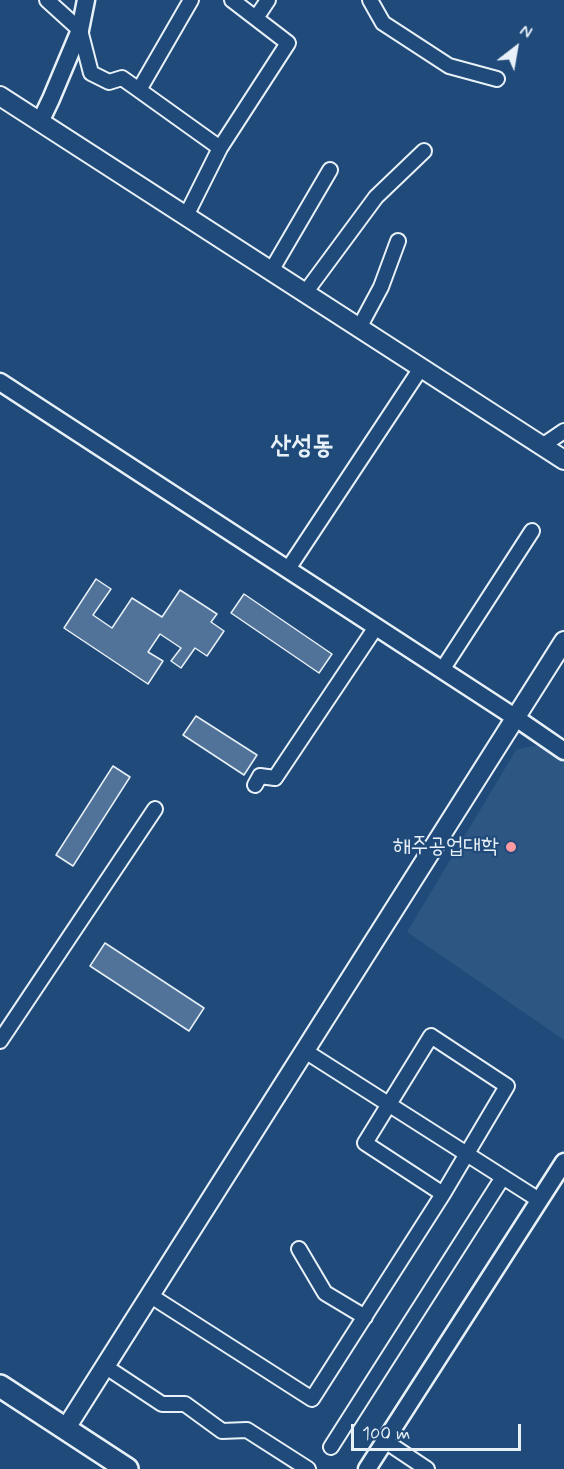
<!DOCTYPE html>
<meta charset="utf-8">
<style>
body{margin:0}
#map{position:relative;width:564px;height:1469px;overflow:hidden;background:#1f4a7a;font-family:Mynerve,sans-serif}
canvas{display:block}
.north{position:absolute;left:486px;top:18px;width:60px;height:60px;-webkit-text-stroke:4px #1f4a7a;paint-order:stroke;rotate:31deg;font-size:16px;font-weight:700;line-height:24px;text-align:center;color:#e8f1f8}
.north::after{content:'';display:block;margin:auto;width:21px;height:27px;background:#e8f1f8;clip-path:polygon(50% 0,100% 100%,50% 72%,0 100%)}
.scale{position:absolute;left:351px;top:1424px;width:170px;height:27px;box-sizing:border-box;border:3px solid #e8f1f8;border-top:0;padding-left:8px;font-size:18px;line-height:21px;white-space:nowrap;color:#e8f1f8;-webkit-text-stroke:4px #1f4a7a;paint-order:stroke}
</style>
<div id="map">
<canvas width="564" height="1469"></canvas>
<div class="north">N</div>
<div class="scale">100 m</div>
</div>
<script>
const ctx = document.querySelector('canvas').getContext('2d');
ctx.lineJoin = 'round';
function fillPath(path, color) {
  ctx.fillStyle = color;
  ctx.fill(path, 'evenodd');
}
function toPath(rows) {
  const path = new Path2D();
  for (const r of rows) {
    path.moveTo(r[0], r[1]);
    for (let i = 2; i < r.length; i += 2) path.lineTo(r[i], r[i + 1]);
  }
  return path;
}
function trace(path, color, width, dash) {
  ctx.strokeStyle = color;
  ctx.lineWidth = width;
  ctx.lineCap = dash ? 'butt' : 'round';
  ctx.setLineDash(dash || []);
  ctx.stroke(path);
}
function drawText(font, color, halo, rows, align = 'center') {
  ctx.font = font + ' Mynerve,"Poor Story",sans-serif';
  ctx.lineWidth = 4.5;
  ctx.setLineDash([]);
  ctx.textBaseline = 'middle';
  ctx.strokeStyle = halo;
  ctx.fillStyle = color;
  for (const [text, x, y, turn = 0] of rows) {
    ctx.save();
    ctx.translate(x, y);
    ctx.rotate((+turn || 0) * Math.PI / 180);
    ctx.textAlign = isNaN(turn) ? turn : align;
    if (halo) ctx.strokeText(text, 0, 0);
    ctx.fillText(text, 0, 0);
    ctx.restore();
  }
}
const built = toPath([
 [538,745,564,763,564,1040,407,932,516,750]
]);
const building = toPath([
 [96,579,111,589,93,615,112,628,132,598,162,617,180,590,217,614,211,622,224,631,207,656,195,648,181,668,171,661,181,648,160,634,148,652,163,661,148,684,64,628,96,579],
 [244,594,332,654,319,673,231,613,244,594],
 [196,716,257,755,244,775,183,735,196,716],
 [113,766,130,777,73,866,56,855,113,766],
 [105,943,204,1008,189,1031,90,966,105,943]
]);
const minor = toPath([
 [47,0,80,30,91,73,109,82,122,78,139,90],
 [191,0,139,90,220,148],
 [370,0,383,23,449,66,497,79],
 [256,18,268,0],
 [186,216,220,148,288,43,232,0],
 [271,271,330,170],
 [305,293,376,197,424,151],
 [359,328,381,287,398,241],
 [542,446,564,431],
 [288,569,421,368],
 [442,670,532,531],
 [255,785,260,776,275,778,376,627],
 [0,1041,155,809],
 [305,1051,539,1200],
 [299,1249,325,1293,365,1317],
 [151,1296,312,1399,443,1194,365,1143,431,1036,507,1086,443,1194],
 [106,1367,162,1404,185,1404,222,1431,247,1430,308,1469],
 [385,1441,427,1469],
 [331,1447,503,1177]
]);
const tertiary = toPath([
 [40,122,51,99,80,30,86,0],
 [0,382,516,718,564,751],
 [367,1469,564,1162]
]);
const secondary = toPath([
 [0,96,564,460],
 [66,1428,564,641]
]);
const primary = toPath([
 [0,1386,127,1469]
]);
const markers = [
 [511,847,6,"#ff9aa2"]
];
const poiNames = [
 ["해주공업대학",499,847]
];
const quarterNames = [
 ["산성동",302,448]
];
fillPath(built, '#2e5683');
fillPath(building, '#517399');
trace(building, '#e8f1f8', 1.5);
trace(minor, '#e8f1f8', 18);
trace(tertiary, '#e8f1f8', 21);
trace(secondary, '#e8f1f8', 22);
trace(primary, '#e8f1f8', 26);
trace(minor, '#1f4a7a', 14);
trace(tertiary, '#1f4a7a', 16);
trace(secondary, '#1f4a7a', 18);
trace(primary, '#1f4a7a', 21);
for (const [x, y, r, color] of markers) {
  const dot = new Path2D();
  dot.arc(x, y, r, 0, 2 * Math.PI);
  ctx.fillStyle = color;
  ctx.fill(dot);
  trace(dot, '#1f4a7a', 2);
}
drawText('22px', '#e8f1f8', '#1f4a7a', poiNames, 'right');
drawText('bold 26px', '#e8f1f8', '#1f4a7a', quarterNames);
</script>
